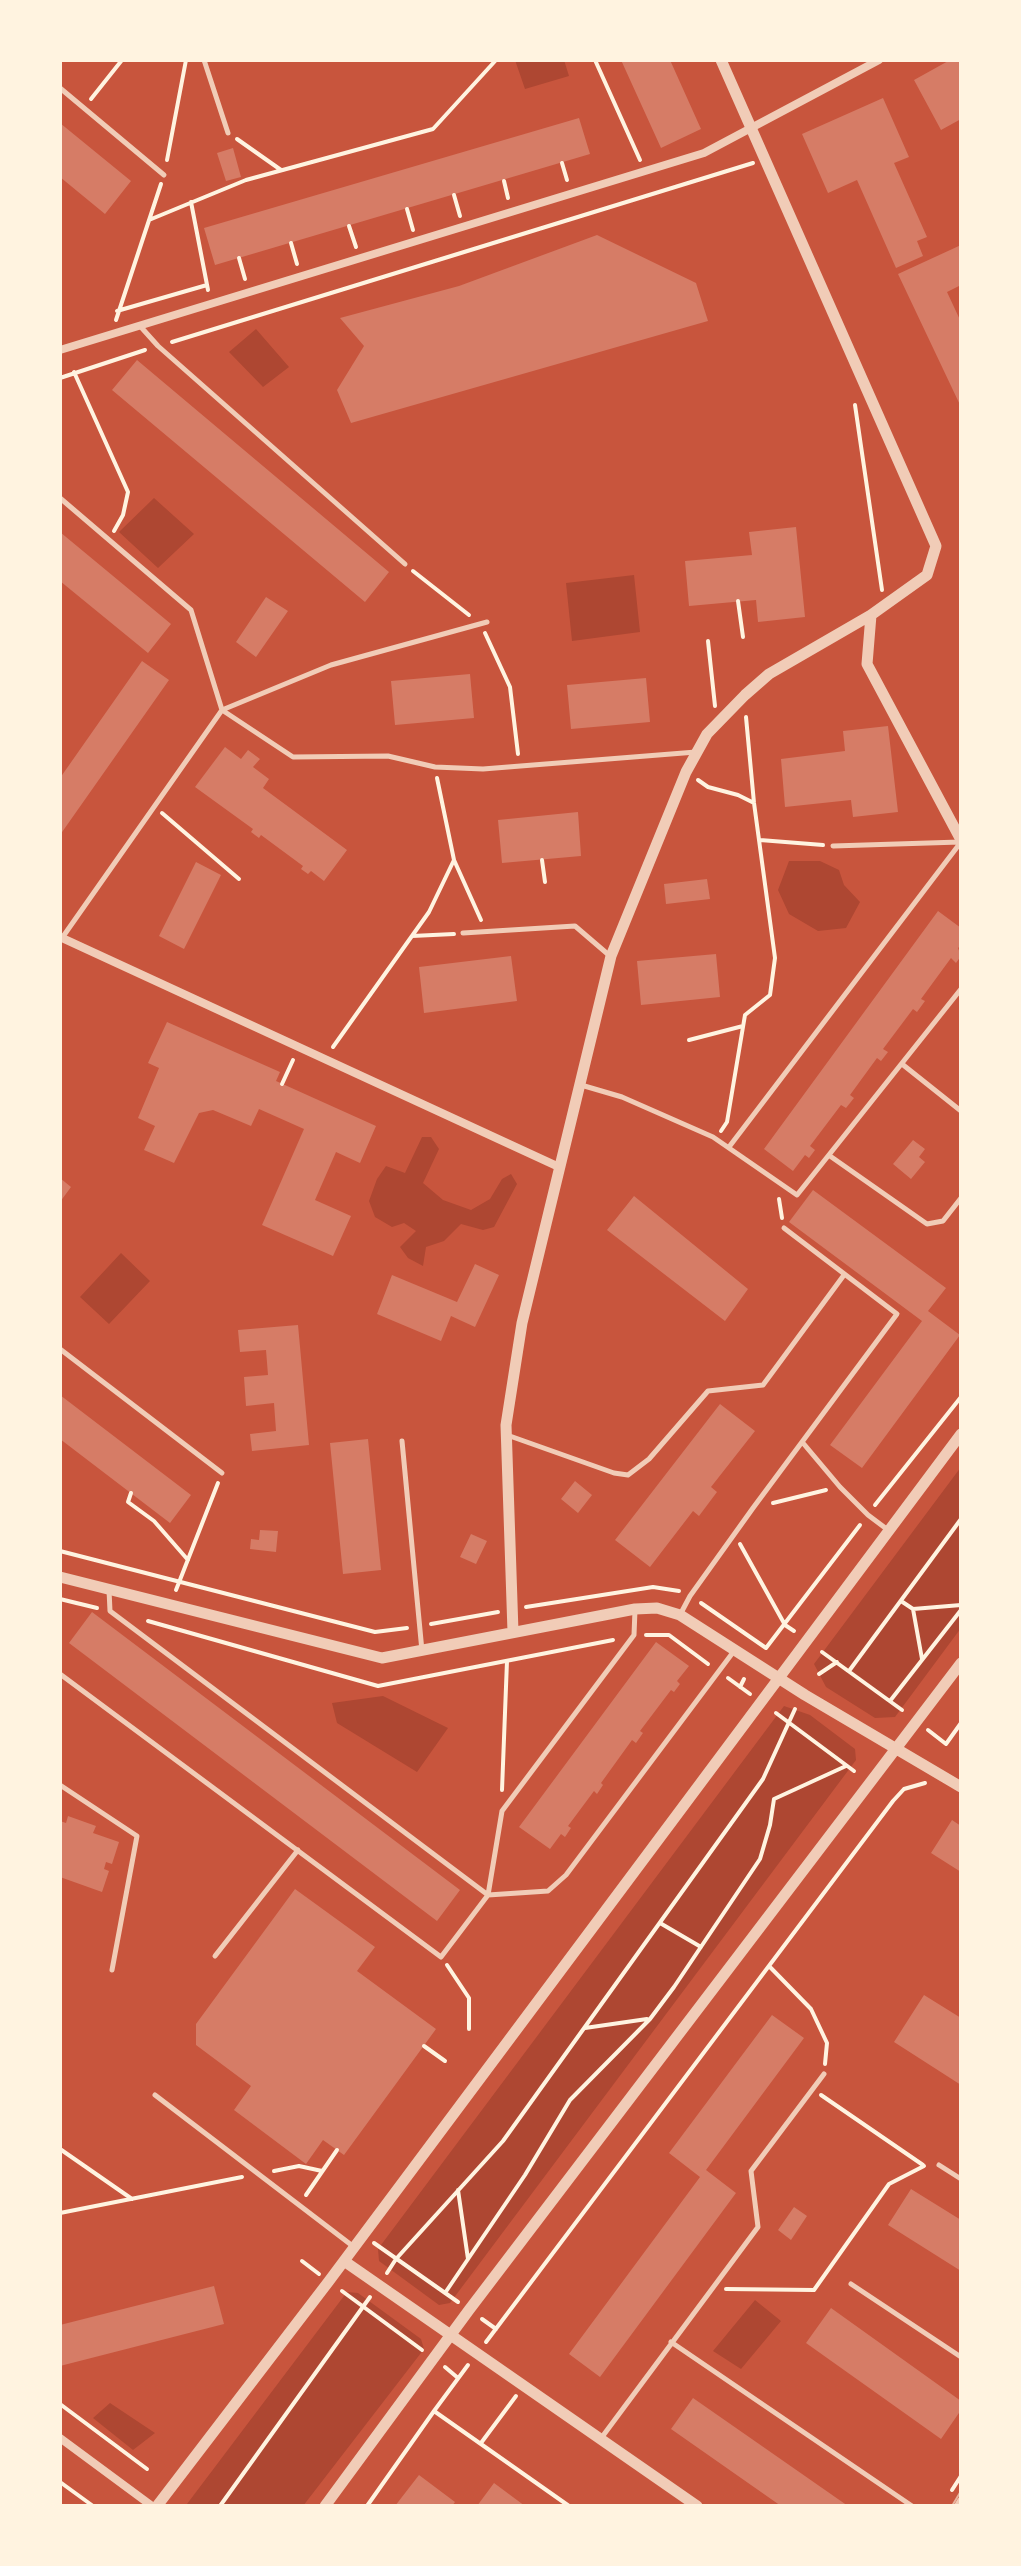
<!DOCTYPE html>
<style>
body{margin:0}
#map{position:relative;width:1021px;height:2566px;overflow:hidden;background:#c8553d;font-family:"IBM Plex Serif",serif}
canvas{display:block}
.frame{position:absolute;inset:0;border:62px solid #fff3e0;pointer-events:none}
</style>
<div id="map">
<canvas width="1021" height="2566"></canvas>
<div class="frame"></div>
</div>
<script>
const ctx = document.querySelector('canvas').getContext('2d');
ctx.lineJoin = 'round';
function fillPath(path, color) {
  ctx.fillStyle = color;
  ctx.fill(path, 'evenodd');
}
function toPath(rows) {
  const path = new Path2D();
  for (const r of rows) {
    path.moveTo(r[0], r[1]);
    for (let i = 2; i < r.length; i += 2) path.lineTo(r[i], r[i + 1]);
  }
  return path;
}
function trace(path, color, width, dash) {
  ctx.strokeStyle = color;
  ctx.lineWidth = width;
  ctx.lineCap = dash ? 'butt' : 'round';
  ctx.setLineDash(dash || []);
  ctx.stroke(path);
}
const green = toPath([
 [515,60,564,60,569,76,525,89],
 [256,329,289,367,263,387,229,352],
 [154,498,194,534,158,568,119,532],
 [634,575,640,632,572,641,566,583],
 [789,861,820,861,839,870,844,885,860,902,846,928,818,931,789,914,778,890],
 [422,1137,431,1137,439,1149,423,1183,443,1200,471,1210,490,1199,502,1179,511,1174,517,1184,494,1227,483,1230,461,1224,444,1241,426,1247,423,1266,408,1258,400,1247,416,1231,404,1223,392,1227,375,1217,369,1201,377,1179,386,1166,405,1173],
 [121,1253,150,1281,109,1324,80,1297],
 [961,1467,961,1628,895,1717,875,1718,826,1687,814,1664],
 [383,1696,448,1728,417,1772,337,1723,332,1703],
 [784,1706,810,1715,855,1749,856,1760,450,2303,439,2305,379,2261,378,2249],
 [347,2292,358,2293,421,2339,424,2349,303,2506,188,2506,187,2504],
 [755,2300,781,2321,741,2369,713,2351],
 [110,2403,155,2433,133,2450,93,2418]
]);
const building = toPath([
 [621,60,670,60,701,129,661,148],
 [950,60,961,60,961,119,941,130,914,80],
 [883,98,909,157,894,163,927,237,917,241,923,256,896,268,857,180,828,193,802,134],
 [579,118,590,154,215,265,204,228],
 [60,123,131,181,105,214,60,177],
 [233,148,241,177,226,181,217,153],
 [597,235,696,283,708,321,351,423,337,390,364,346,340,318,459,286],
 [961,245,961,285,947,292,961,322,961,407,898,274],
 [137,360,389,572,365,602,112,390],
 [796,527,805,617,758,622,756,600,689,606,685,561,752,555,749,532],
 [60,532,171,624,148,653,60,581],
 [266,597,288,611,256,657,236,642],
 [142,661,169,680,60,835,60,778],
 [470,674,474,718,395,725,391,681],
 [646,678,650,722,571,729,567,685],
 [888,726,898,812,853,817,851,800,785,807,781,759,845,751,843,731],
 [225,747,241,759,248,750,260,759,253,767,269,779,263,788,347,850,324,881,311,871,308,874,301,869,303,866,261,835,259,838,251,832,253,829,195,787],
 [578,812,581,856,502,863,498,820],
 [196,862,221,875,184,949,159,936],
 [707,879,710,899,666,904,664,884],
 [938,911,961,928,961,945,958,948,961,956,956,963,951,958,921,999,925,1001,917,1012,913,1009,883,1049,888,1052,881,1061,877,1058,850,1095,854,1098,846,1108,841,1105,810,1146,815,1150,809,1158,805,1155,793,1171,764,1149],
 [716,954,720,997,641,1005,637,961],
 [511,956,517,1001,424,1013,419,967],
 [167,1022,280,1072,276,1081,376,1126,360,1163,336,1152,315,1200,351,1216,333,1256,262,1225,304,1129,259,1109,251,1126,213,1110,199,1113,174,1163,144,1150,155,1126,138,1118,159,1068,148,1063],
 [913,1140,925,1149,919,1157,925,1162,911,1179,893,1164],
 [60,1178,71,1187,60,1202],
 [813,1190,946,1288,928,1311,960,1335,862,1468,830,1445,922,1321,789,1222],
 [634,1196,748,1289,725,1321,607,1230],
 [475,1264,499,1275,475,1327,451,1316,441,1341,377,1314,392,1275,457,1302],
 [298,1325,309,1445,252,1451,250,1434,276,1431,274,1403,246,1406,244,1377,268,1375,266,1350,240,1352,238,1330],
 [60,1395,191,1495,170,1523,60,1439],
 [720,1404,755,1431,711,1487,717,1492,699,1516,693,1511,650,1567,615,1540],
 [368,1439,381,1570,343,1574,330,1443],
 [575,1481,592,1495,578,1513,561,1499],
 [260,1530,278,1531,276,1552,250,1549,251,1539,259,1540],
 [471,1534,487,1541,476,1564,460,1557],
 [92,1612,460,1890,437,1921,69,1643],
 [656,1642,689,1666,677,1681,680,1684,674,1692,671,1690,640,1731,643,1733,636,1743,632,1740,601,1783,603,1785,597,1794,594,1791,568,1826,571,1828,565,1837,561,1834,550,1849,519,1827],
 [68,1816,96,1826,93,1833,119,1842,112,1864,106,1862,104,1869,109,1871,102,1892,60,1877,60,1821,66,1823],
 [952,1820,961,1826,961,1872,931,1853],
 [295,1889,375,1947,357,1971,436,2029,344,2155,323,2140,306,2164,234,2110,251,2086,196,2045,196,2024],
 [924,1995,961,2018,961,2085,894,2042],
 [772,2015,804,2038,706,2170,736,2193,600,2377,569,2354,700,2177,669,2153],
 [911,2189,961,2220,961,2271,888,2225],
 [794,2207,807,2216,791,2240,778,2230],
 [214,2286,224,2324,60,2366,60,2325],
 [831,2308,961,2401,961,2410,941,2439,806,2343],
 [693,2398,848,2506,781,2506,671,2429],
 [419,2475,455,2502,452,2506,395,2506],
 [494,2483,525,2506,477,2506]
]);
const path = toPath([
 [595,60,640,160],
 [91,99,122,60],
 [237,139,281,170],
 [167,160,186,60],
 [562,163,567,180],
 [504,181,508,198],
 [454,195,460,216],
 [191,202,208,290],
 [407,209,413,230],
 [149,220,246,180,433,129,496,60],
 [349,226,356,247],
 [291,243,297,264],
 [239,258,245,279],
 [117,311,207,285],
 [116,320,161,184],
 [172,342,753,163],
 [74,372,128,492,123,515,114,531],
 [60,378,145,350],
 [855,405,882,590],
 [413,571,469,615],
 [738,601,743,637],
 [485,633,510,687,518,754],
 [708,641,715,706],
 [698,780,708,787,738,795,754,803],
 [162,813,239,879],
 [760,840,823,845],
 [454,860,481,920],
 [542,860,545,882],
 [412,936,454,934],
 [689,1040,743,1026],
 [333,1047,429,912,454,860,437,778],
 [282,1084,293,1060],
 [721,1131,727,1122,745,1015,770,995,775,958,754,803,746,717],
 [779,1199,782,1218],
 [131,1493,128,1502,154,1521,188,1560],
 [773,1503,826,1490],
 [875,1505,961,1397],
 [740,1544,785,1625,794,1631],
 [60,1551,375,1632,407,1628],
 [176,1590,218,1483],
 [60,1599,97,1608],
 [901,1601,913,1609,922,1659],
 [701,1603,766,1648,860,1525],
 [526,1607,653,1587,679,1591],
 [913,1609,961,1605],
 [148,1621,378,1686,613,1640],
 [431,1624,498,1612],
 [646,1635,669,1635,708,1664],
 [822,1652,902,1710],
 [849,1671,961,1519],
 [819,1674,837,1662],
 [728,1678,750,1694],
 [740,1687,744,1679],
 [890,1701,961,1610],
 [776,1713,854,1771],
 [928,1730,946,1744,961,1723],
 [502,1790,507,1661],
 [660,1923,701,1947],
 [447,1965,469,1998,469,2029],
 [769,1966,811,2009,827,2043,825,2064],
 [585,2028,647,2019],
 [424,2046,445,2061],
 [821,2095,923,2165],
 [60,2149,132,2199],
 [274,2171,299,2166,322,2171],
 [458,2190,468,2259],
 [306,2195,337,2150],
 [60,2213,242,2177],
 [374,2243,458,2302],
 [302,2261,319,2274],
 [387,2273,396,2259,503,2141,763,1779,795,1709],
 [726,2289,814,2290,889,2184,924,2166],
 [342,2291,422,2350],
 [445,2293,525,2175,570,2100,650,2019,674,1987,760,1859,770,1825,774,1799,846,1766],
 [482,2319,496,2329],
 [486,2342,893,1801,904,1789,925,1783],
 [445,2367,458,2378],
 [60,2404,147,2469],
 [434,2411,468,2365],
 [481,2443,516,2396],
 [60,2482,93,2506],
 [952,2490,961,2476],
 [220,2506,370,2297],
 [367,2506,434,2411,569,2506]
]);
const service = toPath([
 [204,60,228,133],
 [60,88,164,175],
 [140,326,158,346,405,564],
 [60,498,191,610,222,710,293,757,388,756,435,767,483,769,696,752],
 [833,846,960,842],
 [463,933,575,926,610,956],
 [62,938,222,710,331,665,487,622],
 [902,1064,961,1111],
 [581,1085,622,1097,713,1137,797,1195,961,989],
 [729,1147,961,842],
 [830,1156,927,1224,943,1221,961,1198],
 [60,1349,222,1473],
 [507,1435,614,1473,628,1475,649,1459,708,1391,763,1385,844,1275],
 [402,1441,422,1651],
 [803,1443,840,1487,868,1515,888,1530],
 [109,1590,110,1611,488,1895,548,1891,566,1875,734,1651],
 [681,1613,690,1596,753,1508,897,1314,784,1228],
 [60,1674,441,1957,488,1895,502,1811,634,1635,635,1610],
 [60,1785,137,1836,112,1970],
 [215,1956,298,1850],
 [155,2095,354,2247],
 [939,2165,961,2179],
 [851,2284,961,2357],
 [671,2342,912,2506],
 [602,2437,758,2227,751,2171,824,2074]
]);
const minor = toPath([
 [60,350,704,153,879,60],
 [60,937,559,1167],
 [60,2438,152,2506],
 [958,2506,961,2501]
]);
const tertiary = toPath([
 [721,60,936,546,927,575,871,615,867,664,961,840],
 [60,1577,382,1658,635,1609,657,1608,680,1615,805,1695,961,1787],
 [513,1632,506,1425,522,1323,611,956,686,772,707,734,745,695,769,674,871,615],
 [344,2261,697,2506],
 [157,2506,329,2281,961,1434],
 [325,2506,469,2310,961,1663]
]);
const tram = toPath([
 [952,2506,961,2491]
]);
fillPath(green, '#ae4732');
fillPath(building, '#d67c66');
trace(path, '#fff3e0', 4);
trace(service, '#f1ccb7', 5);
trace(minor, '#f1ccb7', 8);
trace(tertiary, '#f1ccb7', 11);
trace(tram, '#e9b49f', 2);
</script>
